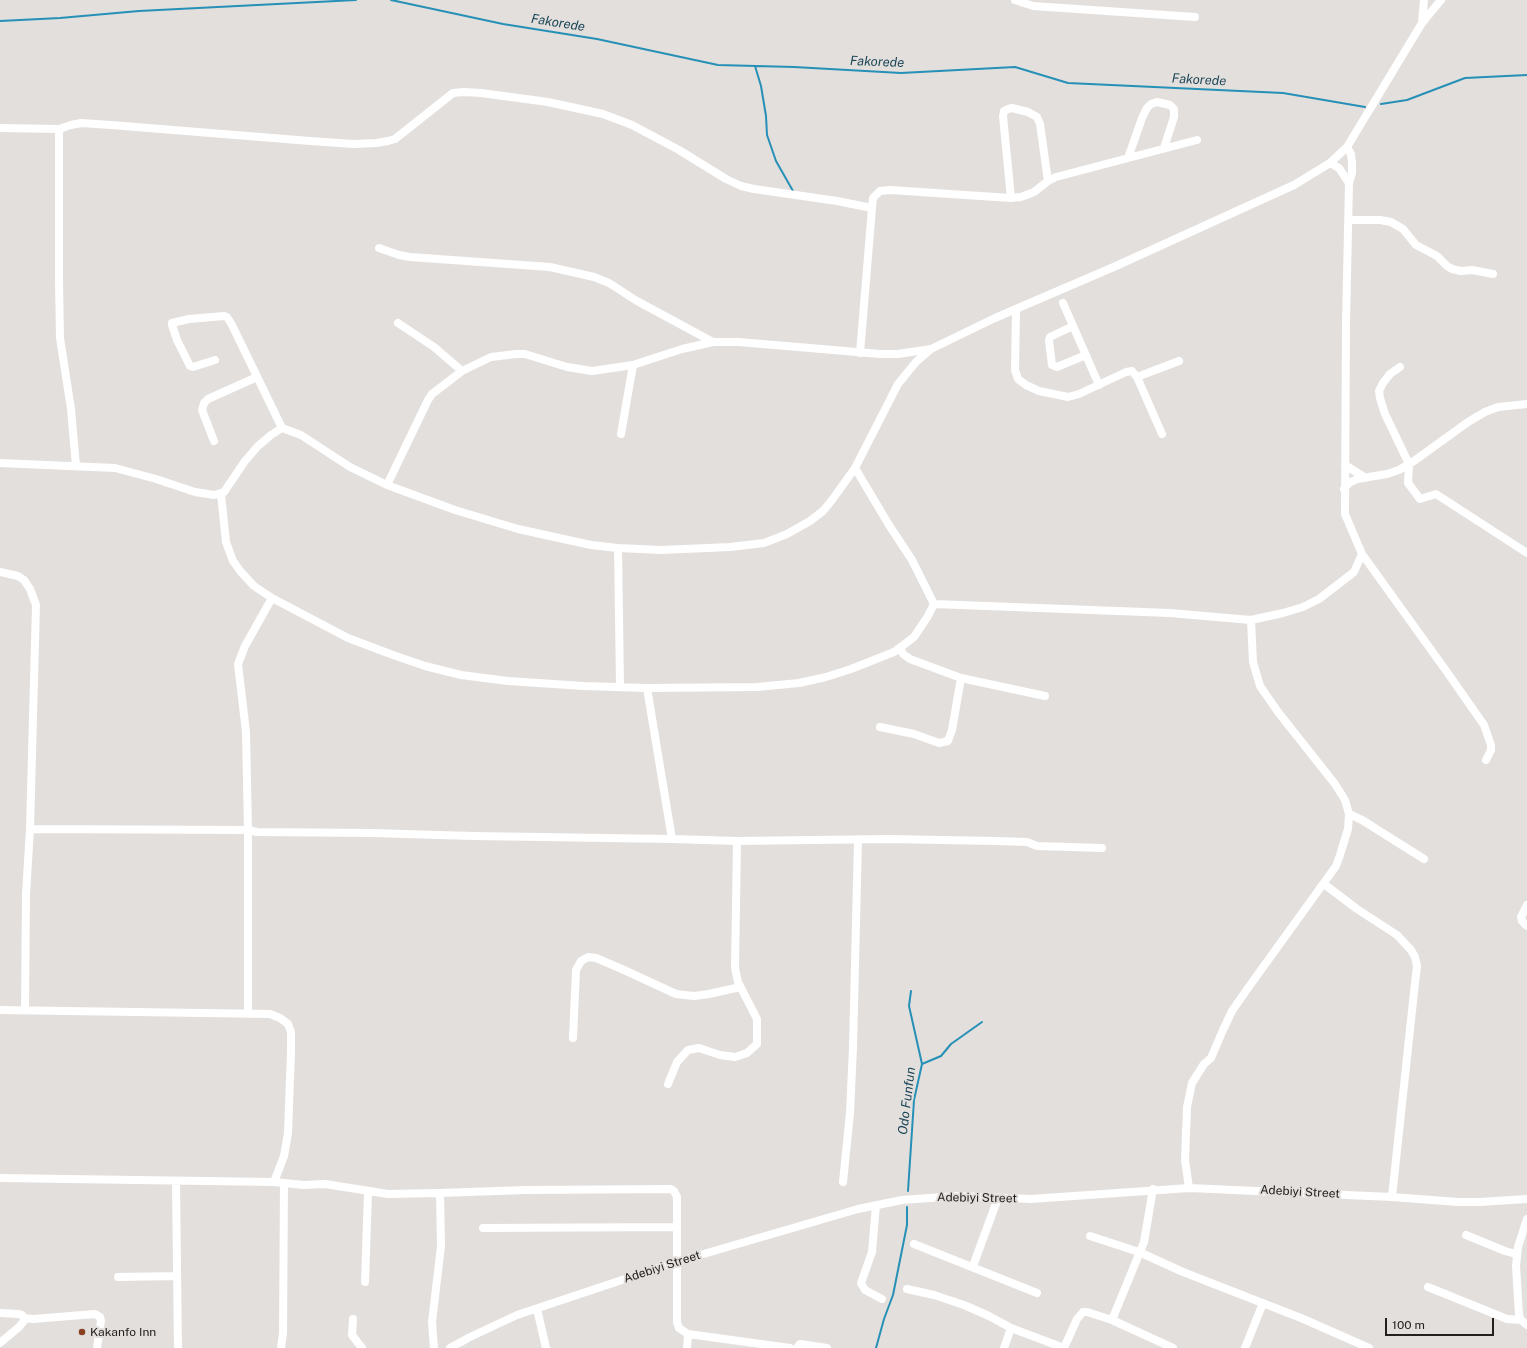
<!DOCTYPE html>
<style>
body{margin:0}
#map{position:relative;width:1527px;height:1348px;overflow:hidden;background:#e3dfdc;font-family:"Public Sans",sans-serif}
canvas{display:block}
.scale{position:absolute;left:1385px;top:1318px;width:109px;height:18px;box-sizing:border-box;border:2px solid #232120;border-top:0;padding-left:5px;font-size:12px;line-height:14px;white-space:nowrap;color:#232120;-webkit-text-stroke:3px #e3dfdc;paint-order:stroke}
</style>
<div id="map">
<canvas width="1527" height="1348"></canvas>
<div class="scale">100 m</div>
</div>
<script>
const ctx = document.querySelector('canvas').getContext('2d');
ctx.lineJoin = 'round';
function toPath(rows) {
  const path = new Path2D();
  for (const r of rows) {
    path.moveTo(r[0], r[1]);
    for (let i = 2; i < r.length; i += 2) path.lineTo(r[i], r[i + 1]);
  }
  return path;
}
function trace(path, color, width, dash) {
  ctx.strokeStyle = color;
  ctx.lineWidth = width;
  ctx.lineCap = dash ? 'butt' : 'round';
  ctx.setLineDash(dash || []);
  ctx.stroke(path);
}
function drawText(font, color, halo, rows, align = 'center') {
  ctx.font = font + ' "Public Sans",sans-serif';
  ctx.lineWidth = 4;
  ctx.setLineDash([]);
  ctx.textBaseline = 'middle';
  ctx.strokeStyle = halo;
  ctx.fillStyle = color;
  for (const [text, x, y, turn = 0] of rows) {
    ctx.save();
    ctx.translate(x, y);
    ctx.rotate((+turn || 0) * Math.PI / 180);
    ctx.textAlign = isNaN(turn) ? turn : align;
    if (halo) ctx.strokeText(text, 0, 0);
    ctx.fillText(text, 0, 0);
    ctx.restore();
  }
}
const stream = toPath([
 [391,0,503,24,597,39,718,65,794,67,901,73,1015,67,1068,83,1283,93,1365,107],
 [0,21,60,18,139,11,356,0],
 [755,66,761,86,766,116,767,135,776,161,793,191],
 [1381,104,1407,100,1465,78,1527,75],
 [922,1064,941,1056,951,1044,982,1022],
 [908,1191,914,1100,922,1064,909,1006,911,991],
 [876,1348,884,1319,893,1295,907,1225,907,1207]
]);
const street = toPath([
 [1015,0,1033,6,1195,17],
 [1422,23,1424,0],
 [0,128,59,129,71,125,81,123,111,125,310,141,354,144,376,143,388,141,395,139,453,93,464,92,481,93,548,102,603,114,632,125,679,150,726,179,741,186,754,189,837,201,872,208],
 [59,129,59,281,60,338,71,409,76,466],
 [1347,147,1351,154,1352,163,1352,173,1349,183,1346,323,1345,514,1362,554,1447,672,1484,725,1491,745,1491,750,1486,760],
 [1128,158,1142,118,1147,108,1151,104,1157,102,1170,105,1174,109,1174,117,1164,148],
 [1330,163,1339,168,1349,183],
 [1011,198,1003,116,1004,111,1008,109,1012,108,1028,112,1037,117,1040,124,1048,181],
 [1349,220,1380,220,1391,222,1403,229,1416,245,1437,256,1447,266,1452,269,1461,271,1472,270,1493,274],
 [379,248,399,255,410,257,550,267,594,277,609,283,637,301,713,342],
 [1063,303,1099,385],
 [1016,309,1015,370,1018,379,1026,385,1039,391,1068,397,1079,394,1126,372,1132,371,1137,377,1162,434],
 [398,323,434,347,462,371],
 [1073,326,1050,337,1049,341,1052,365,1057,367,1086,355],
 [860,353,872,208,873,198,880,191,890,190,1011,198,1021,197,1034,192,1048,181,1056,177,1197,140],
 [215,360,193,367,190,366,177,340,172,325,172,323,189,319,224,316,227,317,232,325,282,428],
 [1400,367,1390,374,1383,383,1379,391,1380,398,1385,414,1409,464,1408,483,1420,499,1436,494,1527,553],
 [1137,377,1179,361],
 [621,434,633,365],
 [214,441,202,410,204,403,208,399,257,377],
 [0,463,115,468,156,479,195,492,214,495,224,492,245,461,258,446,271,435,282,428,301,435,350,467,387,485,455,510,518,529,591,545,618,548,661,550,730,547,764,543,787,534,810,521,823,511,832,500,855,468,898,384,916,362,931,349,995,318,1116,266,1294,185,1330,163,1347,147,1422,23,1441,0],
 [1345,465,1364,477],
 [387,485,428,400,432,394,462,371,491,357,516,354,525,354,567,367,592,371,633,365,682,349,713,342,739,342,880,354,898,354,931,349],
 [1344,489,1349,483,1357,479,1387,474,1399,470,1414,461,1468,422,1485,412,1498,407,1527,404],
 [221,494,226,542,233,561,241,572,254,586,272,598,348,638,393,655,425,666,461,675,508,681,584,686,647,688,757,687,799,683,826,677,851,669,894,652,914,637,928,616,934,604,912,560,889,525,855,468],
 [618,548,620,687],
 [0,572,18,576,24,580,30,589,36,605,30,829,26,894,25,1010],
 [934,604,1170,613,1251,620,1283,613,1303,607,1319,599,1354,572,1362,554],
 [900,648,903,654,910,659,961,678,1045,696],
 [647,688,672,839],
 [880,727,914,734,939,743,948,741,952,730,961,678],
 [1349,814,1362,820,1424,859],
 [30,829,248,830,257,832,371,833,474,836,672,839,737,841,888,839,995,841,1027,842,1037,846,1102,848],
 [1324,884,1357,909,1397,935,1411,950,1415,957,1417,966,1415,983,1392,1197],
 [1527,905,1521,917,1522,921,1527,926],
 [0,1010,270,1014,280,1018,288,1024,291,1032,291,1051,288,1133,284,1156,274,1182],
 [248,1014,248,830,246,732,238,664,245,646,272,598],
 [573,1038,576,970,581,961,588,957,596,958,624,970,676,994,694,996,709,994,740,987],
 [668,1084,677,1062,688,1050,699,1048,720,1055,735,1057,747,1053,757,1044,757,1019,738,982,735,968,737,841],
 [0,1178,274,1182,304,1185,325,1184,388,1194,440,1193,525,1190,671,1189,674,1191,677,1197,677,1322,679,1328,688,1334,790,1348],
 [176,1181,178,1348],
 [843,1182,850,1113,853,1047,858,840],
 [1189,1188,1185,1160,1187,1107,1192,1083,1204,1064,1211,1058,1223,1030,1232,1011,1248,988,1336,866,1340,855,1348,829,1349,814,1345,800,1335,784,1278,712,1260,686,1253,662,1251,620],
 [876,1205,872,1252,861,1283,865,1290,882,1299],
 [1527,1219,1518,1247,1516,1266,1519,1315,1521,1320,1527,1325],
 [483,1228,676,1227],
 [1466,1235,1505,1251,1516,1254],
 [1090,1236,1139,1252,1183,1272,1301,1318,1369,1348],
 [914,1244,1037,1293],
 [973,1266,998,1198],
 [118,1277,177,1276],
 [365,1282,368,1192],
 [1428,1287,1507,1319,1521,1320],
 [907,1289,934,1295,964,1305,989,1316,1011,1328,1064,1348],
 [537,1309,546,1348],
 [0,1313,18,1314,22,1315,24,1318,33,1319,95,1314,100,1317,101,1321,97,1348],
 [353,1319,352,1335,362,1348],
 [1112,1320,1144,1242,1153,1189],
 [0,1343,19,1327,24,1321,24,1318],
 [281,1348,283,1333,284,1183],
 [434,1348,432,1322,441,1246,440,1193],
 [450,1348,470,1337,517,1315,676,1262,858,1209,902,1200,957,1196,1031,1199,1189,1188,1392,1197,1458,1202,1480,1202,1527,1199],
 [687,1348,688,1334],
 [797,1348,800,1344,827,1348],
 [1004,1348,1011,1328],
 [1064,1348,1077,1319,1083,1312,1087,1312,1112,1320,1173,1348],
 [1245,1348,1263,1303]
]);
const markers = [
 [82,1332,4,"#873f20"]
];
const streetNames = [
 ["Adebiyi Street",1300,1192,3],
 ["Adebiyi Street",977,1198,1],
 ["Adebiyi Street",662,1267,-18]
];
const poiNames = [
 ["Kakanfo Inn",90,1332]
];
const waterNames = [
 ["Fakorede",558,23,9],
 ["Fakorede",877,62,2],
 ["Fakorede",1199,80,3],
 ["Odo Funfun",907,1101,-83]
];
trace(stream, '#2690b7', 2);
trace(street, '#fff', 8);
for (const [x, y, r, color] of markers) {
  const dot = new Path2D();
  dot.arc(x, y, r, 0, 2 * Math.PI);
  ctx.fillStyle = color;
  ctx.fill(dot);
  trace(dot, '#e3dfdc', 1.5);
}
drawText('12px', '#232120', '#e3dfdc', streetNames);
drawText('12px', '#232120', '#e3dfdc', poiNames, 'left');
drawText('italic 13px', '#1d4759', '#e3dfdc', waterNames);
</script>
